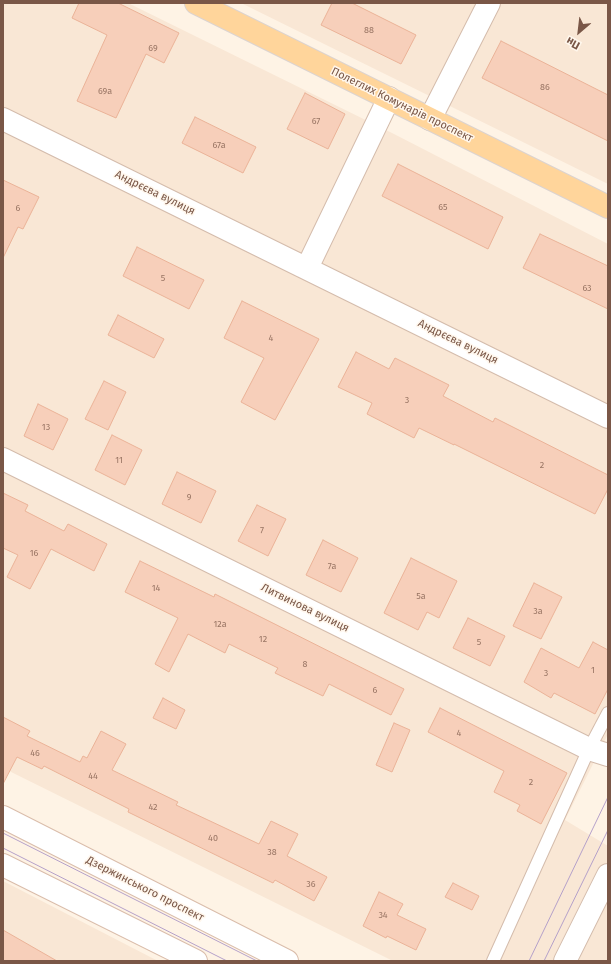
<!DOCTYPE html>
<meta charset="utf-8">
<style>
body{margin:0}
#map{position:relative;width:611px;height:964px;overflow:hidden;background:#fef3e5;font-family:"Fira Sans",sans-serif}
canvas{display:block}
.frame{position:absolute;inset:0;border:4px solid #7a5747;pointer-events:none}
.north{position:absolute;left:559px;top:12px;width:40px;height:40px;-webkit-text-stroke:3px #fff7ed;paint-order:stroke;rotate:208deg;font-size:11px;font-weight:700;line-height:16px;text-align:center;color:#7a5747}
.north::after{content:'';display:block;margin:auto;width:14px;height:18px;background:#7a5747;clip-path:polygon(50% 0,100% 100%,50% 72%,0 100%)}
</style>
<div id="map">
<canvas width="611" height="964"></canvas>
<div class="frame"></div>
<div class="north">Пн</div>
</div>
<script>
const ctx = document.querySelector('canvas').getContext('2d');
ctx.lineJoin = 'round';
function fillPath(path, color) {
  ctx.fillStyle = color;
  ctx.fill(path, 'evenodd');
}
function toPath(rows) {
  const path = new Path2D();
  for (const r of rows) {
    path.moveTo(r[0], r[1]);
    for (let i = 2; i < r.length; i += 2) path.lineTo(r[i], r[i + 1]);
  }
  return path;
}
function trace(path, color, width, dash) {
  ctx.strokeStyle = color;
  ctx.lineWidth = width;
  ctx.lineCap = dash ? 'butt' : 'round';
  ctx.setLineDash(dash || []);
  ctx.stroke(path);
}
function drawText(font, color, halo, rows, align = 'center') {
  ctx.font = font + ' "Fira Sans",sans-serif';
  ctx.lineWidth = 3;
  ctx.setLineDash([]);
  ctx.textBaseline = 'middle';
  ctx.strokeStyle = halo;
  ctx.fillStyle = color;
  for (const [text, x, y, turn = 0] of rows) {
    ctx.save();
    ctx.translate(x, y);
    ctx.rotate((+turn || 0) * Math.PI / 180);
    ctx.textAlign = isNaN(turn) ? turn : align;
    if (halo) ctx.strokeText(text, 0, 0);
    ctx.fillText(text, 0, 0);
    ctx.restore();
  }
}
const residential = toPath([
 [3,3,128,3,394,134,608,244,608,734,565,820,608,846,608,961,393,961,3,768],
 [241,3,608,3,608,184],
 [3,881,158,961,3,961]
]);
const building = toPath([
 [79,3,118,3,179,33,164,63,146,54,116,118,77,101,107,35,72,18,79,3],
 [332,3,352,3,416,35,401,64,321,25,332,3],
 [501,41,608,95,608,141,482,78,501,41],
 [305,93,345,114,328,149,287,129,305,93],
 [195,117,256,147,243,173,182,143,195,117],
 [398,164,503,217,488,249,382,196,398,164],
 [3,180,39,197,23,229,18,227,3,258,3,180],
 [540,234,608,266,608,309,523,268,540,234],
 [137,247,204,280,189,309,123,276,137,247],
 [242,301,319,339,275,420,241,402,264,358,224,338,242,301],
 [118,315,164,339,154,358,108,335,118,315],
 [356,352,389,369,395,358,449,385,443,396,493,422,495,418,608,475,608,489,595,514,454,444,454,445,419,428,414,438,367,414,372,403,338,387,356,352],
 [104,381,126,392,108,430,85,419,104,381],
 [38,404,68,419,53,450,24,436,38,404],
 [112,435,142,450,125,485,95,470,112,435],
 [177,472,216,491,201,523,162,504,177,472],
 [3,493,28,505,25,511,64,531,68,524,107,544,94,571,51,549,30,589,7,577,18,555,3,548,3,493],
 [257,505,286,519,268,556,238,541,257,505],
 [323,540,358,558,341,592,306,575,323,540],
 [411,558,457,581,439,618,427,612,418,630,384,613,411,558],
 [140,561,214,597,215,594,404,689,391,715,329,684,323,696,275,673,278,668,229,644,225,653,188,634,169,672,155,664,178,618,125,592,140,561],
 [534,583,562,597,541,639,513,626,534,583],
 [468,618,505,636,490,666,453,648,468,618],
 [593,642,608,650,608,689,595,714,554,693,551,698,524,682,541,648,579,668,593,642],
 [163,698,185,710,176,729,153,718,163,698],
 [440,708,567,773,541,824,517,811,520,805,494,792,504,771,428,732,440,708],
 [3,717,30,731,27,736,80,762,83,756,87,758,101,731,126,744,112,770,178,802,176,805,259,844,271,821,298,834,287,856,327,877,314,901,275,880,273,883,128,812,129,809,44,766,42,769,17,757,3,784,3,717],
 [394,723,410,730,392,772,376,765,394,723],
 [453,883,479,896,472,910,445,897,453,883],
 [379,892,403,904,397,915,426,929,416,950,387,936,386,938,363,926,379,892],
 [3,930,57,961,3,961,3,930]
]);
const lane = toPath([
 [493,961,589,749,608,713]
]);
const street = toPath([
 [3,119,608,417],
 [430,119,489,3],
 [307,268,389,98],
 [3,459,589,749,608,755],
 [565,961,608,875]
]);
const secondary = toPath([
 [3,817,287,961],
 [3,865,196,961]
]);
const primary = toPath([
 [196,3,608,207]
]);
const tram = toPath([
 [3,833,257,961],
 [3,848,227,961],
 [529,961,608,797],
 [544,961,608,830]
]);
const numberNames = [
 ["88",369,30],
 ["69",153,48],
 ["86",545,87],
 ["69а",105,91],
 ["67",316,121],
 ["67а",219,145],
 ["65",443,207],
 ["6",18,208],
 ["5",163,278],
 ["63",587,288],
 ["4",271,338],
 ["3",407,400],
 ["13",46,427],
 ["11",119,460],
 ["2",542,465],
 ["9",189,497],
 ["7",262,530],
 ["16",34,553],
 ["7а",332,566],
 ["14",156,588],
 ["5а",421,596],
 ["3а",538,611],
 ["12а",220,624],
 ["12",263,639],
 ["5",479,642],
 ["8",305,664],
 ["1",593,670],
 ["3",546,673],
 ["6",375,690],
 ["4",459,733],
 ["46",35,753],
 ["44",93,776],
 ["2",531,782],
 ["42",153,807],
 ["40",213,838],
 ["38",272,852],
 ["36",311,884],
 ["34",383,915]
];
const streetNames = [
 ["Полеглих Комунарів проспект",402,105,26],
 ["Андрєєва вулиця",155,193,26],
 ["Андрєєва вулиця",458,342,26],
 ["Литвинова вулиця",305,608,26],
 ["Дзержинського проспект",145,889,27]
];
fillPath(residential, '#f9e7d5');
fillPath(building, '#f7cfba');
trace(building, '#ebb398', 1);
trace(lane, '#d4bcac', 14);
trace(street, '#d4bcac', 24);
trace(secondary, '#dabdab', 24);
trace(primary, '#dcd3cf', 24);
trace(lane, '#fff', 12);
trace(street, '#fff', 22);
trace(secondary, '#fff', 22);
trace(primary, '#ffd59b', 22);
trace(tram, '#b5a1ca', 1);
drawText('9px', '#997564', null, numberNames);
drawText('11px', '#7a5747', '#fff7ed', streetNames);
</script>
